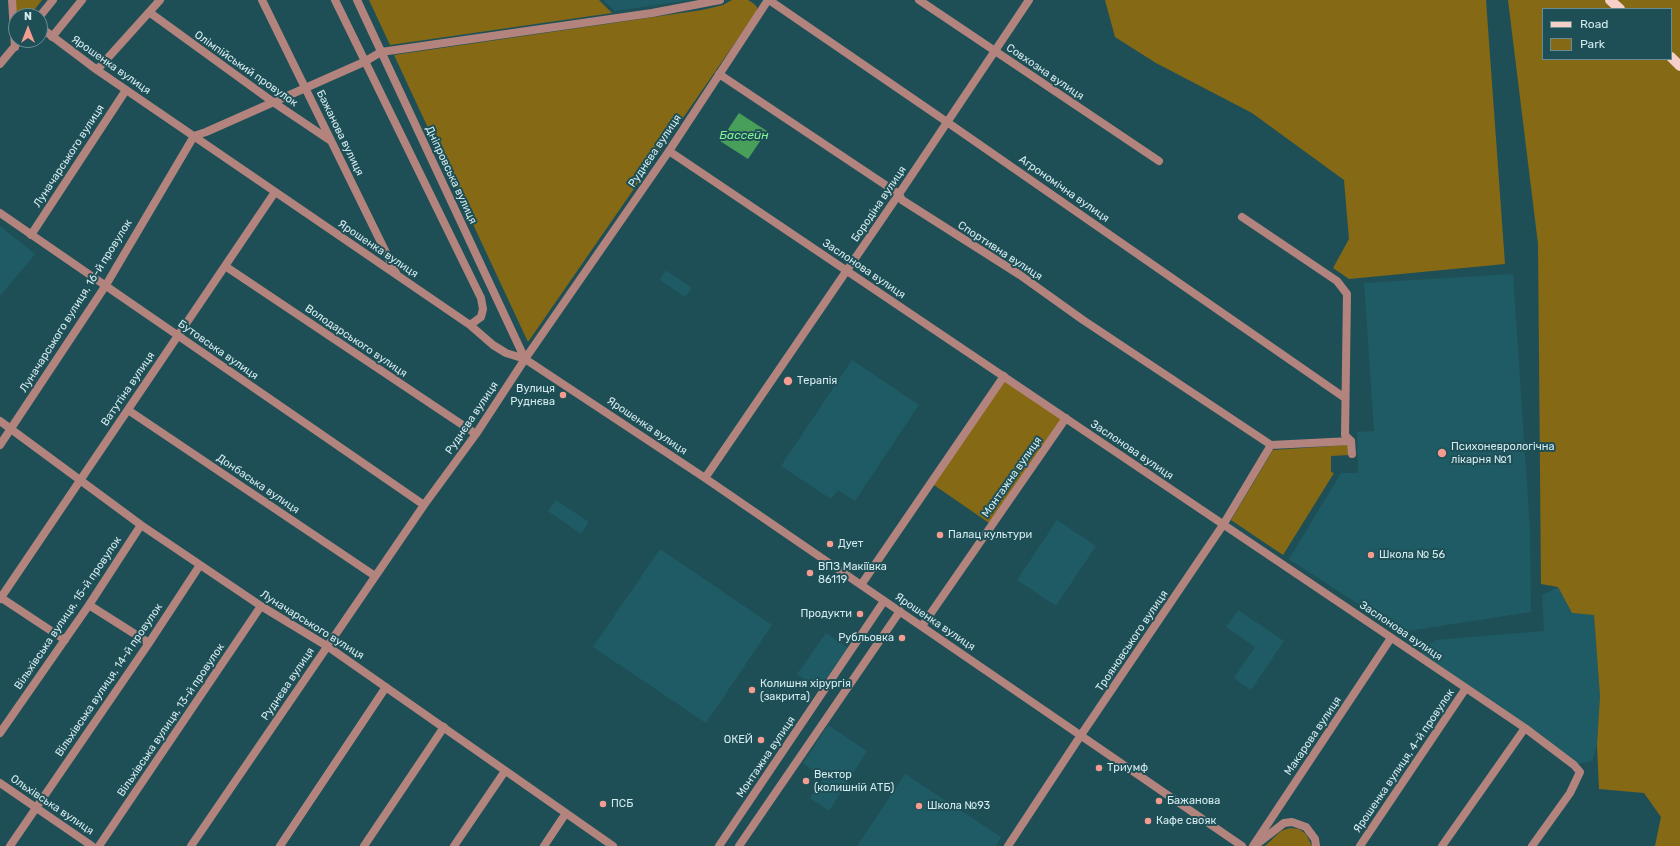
<!DOCTYPE html>
<meta charset="utf-8">
<style>
body{margin:0}
#map{position:relative;width:1680px;height:846px;overflow:hidden;background:#1f4f56;font-family:Rubik,sans-serif}
canvas{display:block}
.legend{position:absolute;left:1542px;top:8px;width:130px;height:52px;box-sizing:border-box;background:#1f4f56;border:1px solid #678d93;margin:0;padding:5px 7px;list-style:none;font-size:12px;color:#d3ebef}
.legend li{display:flex;align-items:center;gap:8px;height:20px}
.legend b{width:20px;border:1px solid #678d93}
.north{position:absolute;left:8px;top:8px;width:40px;height:40px;box-sizing:border-box;background:#1f4f56;border:1px solid #678d93;border-radius:50%;rotate:0deg;font-size:11px;font-weight:700;line-height:16px;text-align:center;color:#d3ebef}
.north::after{content:'';display:block;margin:auto;width:14px;height:18px;background:#f59c91;clip-path:polygon(50% 0,100% 100%,50% 72%,0 100%)}
</style>
<div id="map">
<canvas width="1680" height="846"></canvas>
<ul class="legend">
<li><b style="height:5px;background:#f6cfc9"></b>Road</li>
<li><b style="height:11px;background:#866914"></b>Park</li>
</ul>
<div class="north">N</div>
</div>
<script>
const ctx = document.querySelector('canvas').getContext('2d');
ctx.lineJoin = 'round';
function fillPath(path, color) {
  ctx.fillStyle = color;
  ctx.fill(path, 'evenodd');
}
function toPath(rows) {
  const path = new Path2D();
  for (const r of rows) {
    path.moveTo(r[0], r[1]);
    for (let i = 2; i < r.length; i += 2) path.lineTo(r[i], r[i + 1]);
  }
  return path;
}
function trace(path, color, width, dash) {
  ctx.strokeStyle = color;
  ctx.lineWidth = width;
  ctx.lineCap = dash ? 'butt' : 'round';
  ctx.setLineDash(dash || []);
  ctx.stroke(path);
}
function drawText(font, color, halo, rows, align = 'center') {
  ctx.font = font + ' Rubik,sans-serif';
  ctx.lineWidth = 4;
  ctx.setLineDash([]);
  ctx.textBaseline = 'middle';
  ctx.strokeStyle = halo;
  ctx.fillStyle = color;
  for (const [text, x, y, turn = 0] of rows) {
    ctx.save();
    ctx.translate(x, y);
    ctx.rotate((+turn || 0) * Math.PI / 180);
    ctx.textAlign = isNaN(turn) ? turn : align;
    if (halo) ctx.strokeText(text, 0, 0);
    ctx.fillText(text, 0, 0);
    ctx.restore();
  }
}
const built = toPath([
 [603,0,691,0,615,11],
 [0,226,35,254,0,296],
 [666,270,692,288,685,297,660,280],
 [1513,274,1530,530,1531,612,1401,632,1289,559,1341,473,1358,473,1357,432,1374,431,1364,283],
 [852,360,919,405,855,501,838,490,831,499,781,466],
 [556,500,589,522,581,534,548,511],
 [1057,520,1096,546,1056,606,1017,580],
 [660,549,772,625,706,723,593,647],
 [1558,587,1572,613,1594,614,1600,696,1597,745,1592,761,1577,764,1563,755,1542,735,1421,654,1427,645,1436,640,1544,631,1542,595],
 [1238,610,1284,641,1251,690,1234,678,1255,647,1226,627],
 [826,633,848,648,819,689,797,674],
 [828,725,867,751,829,811,810,798,824,778,803,763],
 [905,774,1001,837,996,846,857,846]
]);
const green = toPath([
 [14,0,42,0,31,14,26,15,21,15,15,9],
 [369,0,599,0,612,13,390,45],
 [732,0,748,0,753,3,757,7,757,11,528,342,394,55,702,10,723,5],
 [1105,0,1486,0,1505,264,1349,279,1333,268,1349,239,1344,180,1252,113,1156,63,1115,37],
 [1508,0,1680,0,1680,846,1655,846,1661,817,1644,793,1599,789,1597,745,1600,696,1594,615,1572,613,1558,587,1541,584,1538,244],
 [1543,9,1671,9,1671,59,1543,59],
 [1004,376,1066,418,992,525,931,483],
 [1348,445,1349,455,1331,456,1331,472,1334,473,1283,555,1231,520,1273,450],
 [1290,828,1299,829,1306,834,1312,846,1265,846,1281,831]
]);
const water = toPath([
 [739,113,767,131,748,159,720,141]
]);
const minor = toPath([
 [12,0,15,47],
 [262,0,397,275],
 [335,0,481,298,483,309,481,317,470,325],
 [357,0,525,359],
 [769,0,947,122,1345,398],
 [919,0,1159,161],
 [149,12,273,102,331,141],
 [40,16,53,0],
 [40,27,97,70,470,325,493,345,506,353,525,359,705,478,1242,846],
 [52,37,82,0],
 [0,64,20,40],
 [97,70,160,0],
 [719,74,899,194,902,200,1020,275,1083,320,1271,445],
 [669,151,1466,688,1525,728,1574,765,1580,772,1570,793,1532,846],
 [0,213,424,505],
 [1242,217,1337,281,1347,294,1345,435,1351,441],
 [31,235,126,90],
 [225,266,476,434],
 [128,410,375,576],
 [0,421,141,525,261,606,327,646,613,846],
 [0,445,106,285,194,136,206,132,364,62,381,52,652,13,720,0],
 [1271,445,1351,441,1352,454],
 [705,478,899,194,1029,0],
 [861,585,1004,376],
 [0,597,65,640],
 [0,599,275,192],
 [89,605,149,643],
 [922,626,1066,418],
 [0,733,89,605,141,525],
 [0,783,92,846],
 [1257,844,1284,823,1292,822,1306,827,1315,839,1316,846],
 [10,846,149,643,200,565],
 [99,846,261,606],
 [191,846,424,505,476,434,525,359,669,151,768,0],
 [280,846,386,687],
 [364,846,444,727],
 [454,846,505,771],
 [544,846,566,813],
 [719,846,884,601],
 [739,846,900,611],
 [1008,846,1081,735,1223,525,1271,445],
 [1253,846,1391,638],
 [1360,846,1466,688],
 [1442,846,1525,728]
]);
const major = toPath([
 [1610,0,1620,9],
 [1671,57,1680,66]
]);
const markers = [
 [788,381,5,"#f59c91"],
 [563,395,4,"#f59c91"],
 [1442,453,5,"#f59c91"],
 [940,535,4,"#f59c91"],
 [830,544,4,"#f59c91"],
 [1371,555,4,"#f59c91"],
 [810,573,4,"#f59c91"],
 [860,614,4,"#f59c91"],
 [902,638,4,"#f59c91"],
 [752,690,4,"#f59c91"],
 [761,740,4,"#f59c91"],
 [1099,768,4,"#f59c91"],
 [806,781,4,"#f59c91"],
 [1159,801,4,"#f59c91"],
 [603,804,4,"#f59c91"],
 [919,806,4,"#f59c91"],
 [1148,821,4,"#f59c91"]
];
const streetNames = [
 ["Ярошенка вулиця",111,65,35],
 ["Олімпійський провулок",246,69,35],
 ["Совхозна вулиця",1045,72,34],
 ["Бажанова вулиця",340,133,64],
 ["Руднєва вулиця",655,151,-56],
 ["Луначарського вулиця",69,156,-57],
 ["Дніпровська вулиця",451,175,65],
 ["Агрономічна вулиця",1064,189,35],
 ["Бородіна вулиця",879,204,-56],
 ["Ярошенка вулиця",378,249,34],
 ["Спортивна вулиця",1000,251,33],
 ["Заслонова вулиця",864,269,34],
 ["Луначарського вулиця, 16-й провулок",76,306,-58],
 ["Володарського вулиця",356,341,34],
 ["Бутовська вулиця",218,350,35],
 ["Ватутіна вулиця",128,389,-56],
 ["Руднєва вулиця",472,418,-56],
 ["Ярошенка вулиця",647,426,34],
 ["Заслонова вулиця",1132,450,34],
 ["Монтажна вулиця",1012,477,-55],
 ["Донбаська вулиця",258,484,34],
 ["Вільхівська вулиця, 15-й провулок",68,613,-56],
 ["Ярошенка вулиця",935,622,34],
 ["Луначарського вулиця",312,625,32],
 ["Заслонова вулиця",1401,631,34],
 ["Трояновського вулиця",1132,641,-56],
 ["Вільхівська вулиця, 14-й провулок",109,680,-56],
 ["Руднєва вулиця",288,684,-56],
 ["Вільхівська вулиця, 13-й провулок",171,720,-56],
 ["Макарова вулиця",1313,736,-56],
 ["Монтажна вулиця",766,757,-56],
 ["Ярошенка вулиця, 4-й провулок",1404,761,-56],
 ["Ольхівська вулиця",52,805,34]
];
const poiNames = [
 ["Терапія",797,381],
 ["Вулиця",555,389,"right"],
 ["Руднєва",555,402,"right"],
 ["Психоневрологічна",1451,447],
 ["лікарня №1",1451,460],
 ["Палац культури",948,535],
 ["Дует",838,544],
 ["Школа № 56",1379,555],
 ["ВПЗ Макіївка",818,567],
 ["86119",818,580],
 ["Продукти",852,614,"right"],
 ["Рубльовка",894,638,"right"],
 ["Колишня хірургія",760,684],
 ["(закрита)",760,697],
 ["ОКЕЙ",753,740,"right"],
 ["Триумф",1107,768],
 ["Вектор",814,775],
 ["(колишній АТБ)",814,788],
 ["Бажанова",1167,801],
 ["ПСБ",611,804],
 ["Школа №93",927,806],
 ["Кафе свояк",1156,821]
];
const waterNames = [
 ["Бассейн",744,136]
];
fillPath(built, '#1e5b64');
fillPath(green, '#866914');
fillPath(water, '#489f59');
trace(minor, '#b3847d', 8);
trace(major, '#f6cfc9', 10);
for (const [x, y, r, color] of markers) {
  const dot = new Path2D();
  dot.arc(x, y, r, 0, 2 * Math.PI);
  ctx.fillStyle = color;
  ctx.fill(dot);
  trace(dot, '#1f4f56', 1.5);
}
drawText('11px', '#d3ebef', '#1f4f56', streetNames);
drawText('11px', '#d3ebef', '#1f4f56', poiNames, 'left');
drawText('italic 12px', '#85f598', '#1f4f56', waterNames);
</script>
